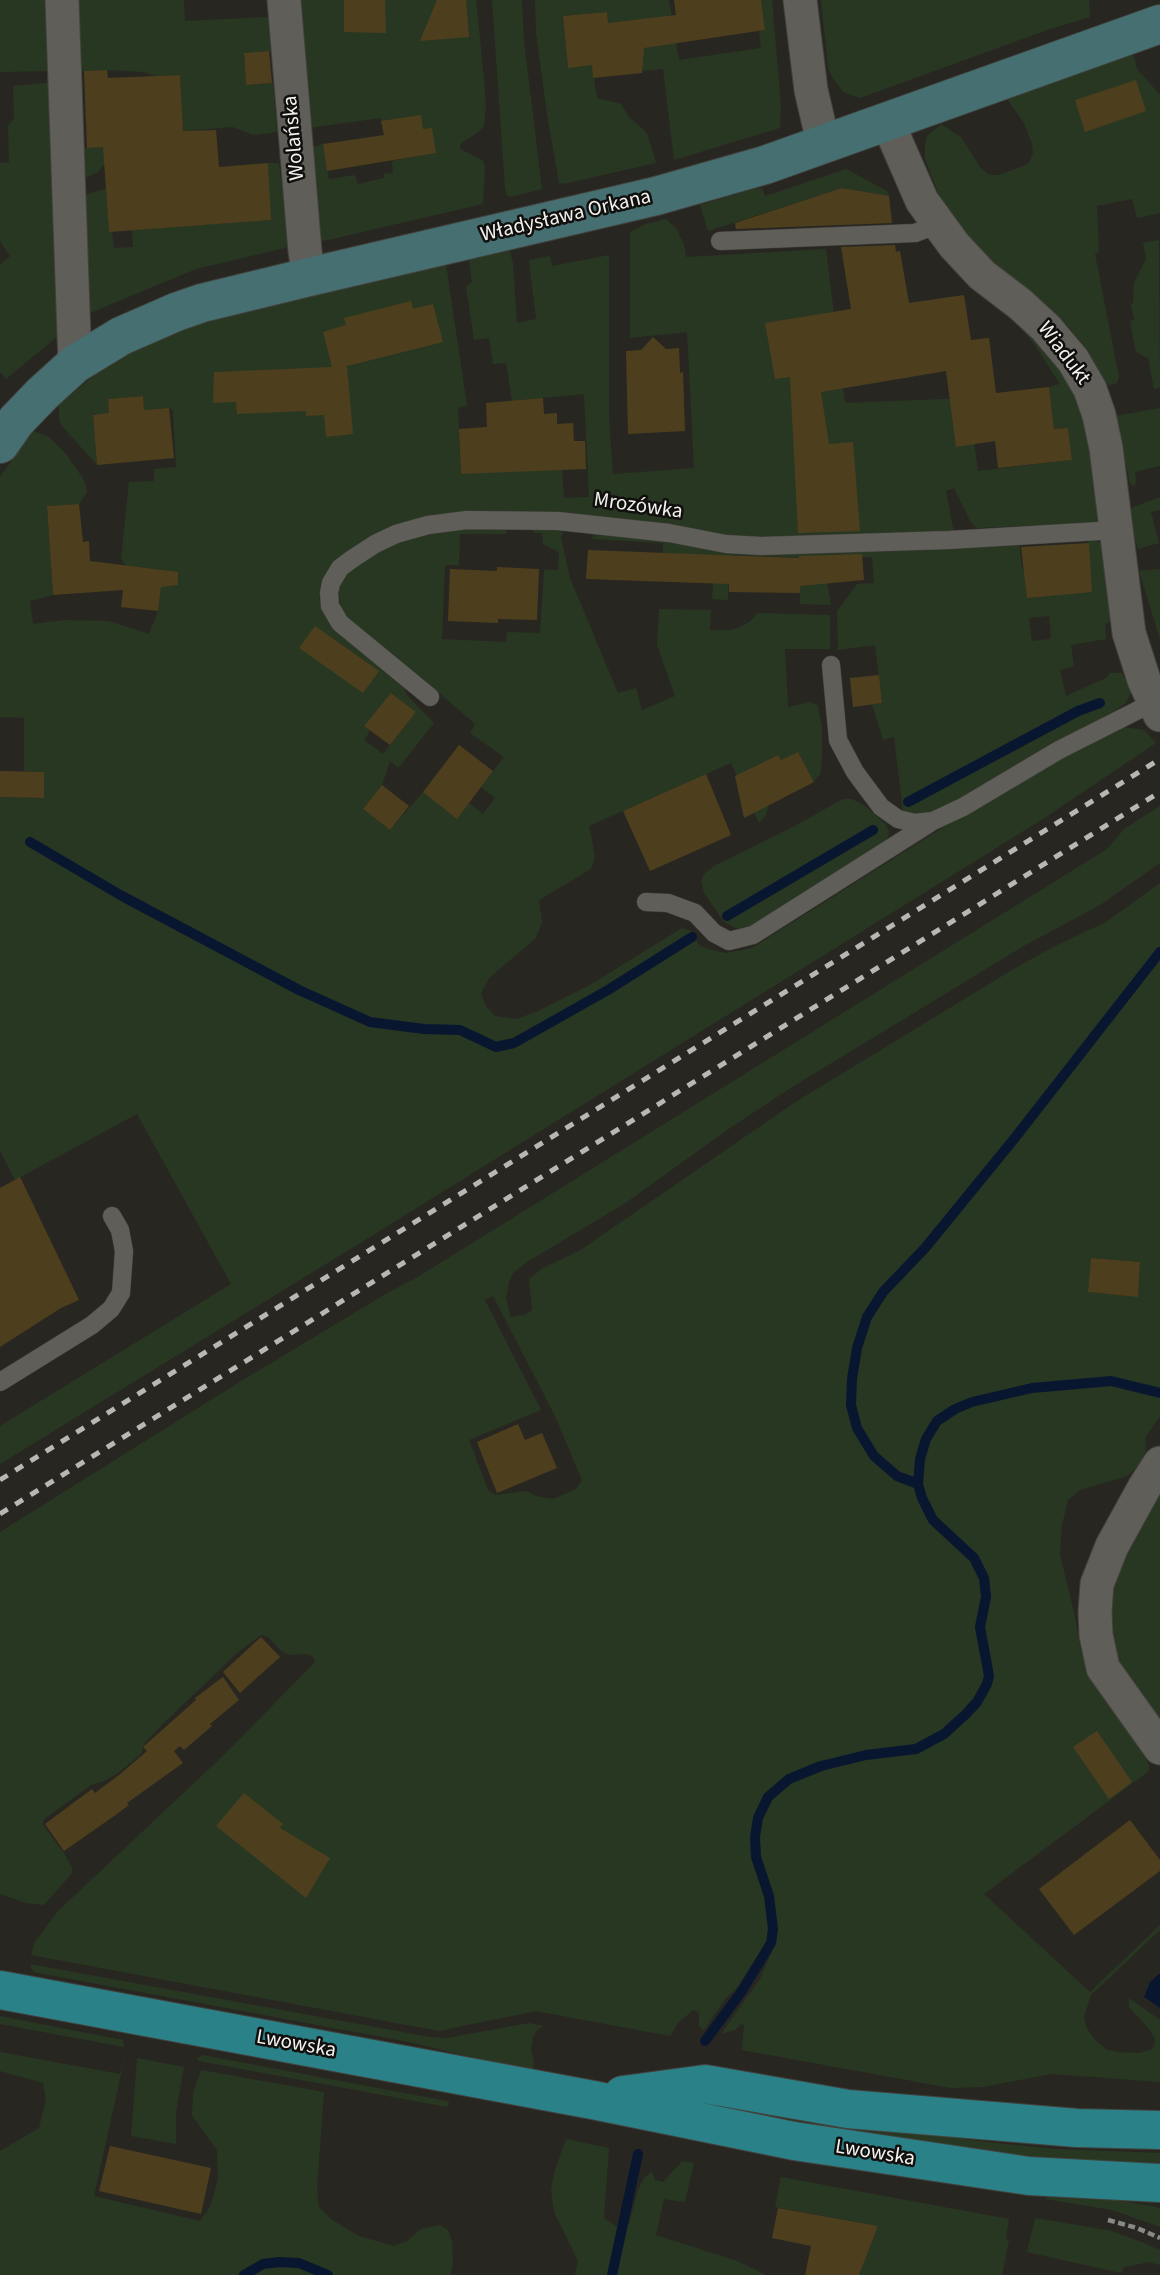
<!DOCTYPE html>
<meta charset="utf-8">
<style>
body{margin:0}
canvas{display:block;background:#282621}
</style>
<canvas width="1160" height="2275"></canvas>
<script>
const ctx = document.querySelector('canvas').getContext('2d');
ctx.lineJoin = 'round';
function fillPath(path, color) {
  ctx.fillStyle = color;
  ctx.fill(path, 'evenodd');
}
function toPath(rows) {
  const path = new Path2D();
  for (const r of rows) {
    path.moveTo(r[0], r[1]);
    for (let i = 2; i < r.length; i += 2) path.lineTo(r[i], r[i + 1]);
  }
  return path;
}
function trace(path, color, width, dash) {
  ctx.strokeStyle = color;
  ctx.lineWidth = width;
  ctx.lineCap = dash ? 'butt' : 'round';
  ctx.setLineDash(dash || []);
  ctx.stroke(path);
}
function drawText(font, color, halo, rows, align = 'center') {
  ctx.font = font + ' "Source Sans 3",sans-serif';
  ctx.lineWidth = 5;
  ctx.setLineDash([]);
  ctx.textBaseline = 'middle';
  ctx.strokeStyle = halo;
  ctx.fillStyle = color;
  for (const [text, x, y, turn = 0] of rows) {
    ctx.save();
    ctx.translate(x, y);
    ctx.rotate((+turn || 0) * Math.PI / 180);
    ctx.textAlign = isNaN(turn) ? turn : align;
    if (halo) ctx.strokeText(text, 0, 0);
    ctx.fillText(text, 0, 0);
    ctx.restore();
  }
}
const green = toPath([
 [0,0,52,0,54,71,0,72],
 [70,0,184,0,185,21,268,17,271,51,244,53,246,85,273,83,277,132,253,135,233,127,183,131,180,75,156,76,144,72,107,70,80,71,83,148,105,147,106,162,98,172,76,182],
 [296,0,476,0,484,78,486,106,484,126,477,133,460,144,460,149,482,160,485,166,483,204,319,242,307,149,323,144,329,179,355,175,358,184,384,178,384,174,393,173,392,161,427,154,381,121,381,118,308,128],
 [492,0,522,0,524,41,542,189,511,197,507,196,505,188],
 [535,0,669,0,679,60,761,48,759,31,765,30,761,0,772,0,781,106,780,128,674,160,663,69,642,71,637,20,608,23,607,12,563,16,568,67,592,65,597,98,621,104,629,117,647,133,656,163,563,184,559,183,547,114,536,33],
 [821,0,1089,0,1090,17,1050,29,860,98,843,92,831,75,828,67],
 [1130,52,1134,57,1137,69,1160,95,1160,213,1137,218,1132,199,1097,206,1099,252,1095,254,1119,377,1117,383,1109,385,1105,384,1085,347,1067,325,969,240,945,210,925,159,925,143,928,135,941,124,961,137,980,167,989,175,999,175,1028,164,1033,153,1032,144,1024,123,1006,97],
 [54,82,64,331,6,379,0,372,0,265,10,256,0,241,0,163,9,162,8,126,14,118,13,86],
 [268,163,279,163,289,247,196,269,90,313,79,202,87,194,106,189,109,231,112,232,114,248,133,247,132,230,270,220],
 [846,169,887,191,889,196,842,188,708,231,700,205,750,190,762,188,765,196],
 [666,219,676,228,684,245,686,257,826,249,845,403,968,398,978,471,1072,460,1068,428,1054,429,1049,387,1060,384,1035,345,1016,323,1023,319,1073,383,1089,423,1102,520,1095,523,976,528,970,521,954,488,946,491,954,533,790,539,729,537,603,517,548,512,442,517,414,522,383,533,354,549,333,567,323,582,319,597,322,611,334,628,404,687,407,695,434,723,398,768,390,761,382,785,363,809,390,830,423,792,457,818,469,803,483,814,495,798,481,787,504,757,470,733,475,724,421,677,416,678,355,628,343,615,338,593,343,579,350,569,369,556,410,536,448,528,507,528,506,534,460,534,459,565,445,565,442,639,506,642,507,632,540,633,544,570,558,570,559,552,543,544,542,533,534,533,534,529,563,531,561,538,570,578,618,693,636,688,642,710,675,696,657,645,659,609,711,610,710,630,732,630,750,622,757,613,830,615,830,649,785,649,788,707,810,702,818,706,822,728,822,756,821,772,814,782,798,752,781,760,778,755,751,768,769,805,765,817,759,823,731,763,589,826,595,856,591,869,539,900,542,923,535,939,489,978,481,993,486,1006,495,1016,517,1019,538,1011,590,985,682,928,691,931,699,945,708,949,726,953,752,948,945,826,1085,743,1123,727,1144,730,1156,743,1043,819,365,1240,0,1464,0,1426,231,1284,137,1114,15,1180,0,1151,0,797,43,798,44,772,24,771,24,718,0,717,0,477,33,431,49,437,66,454,84,480,87,492,79,504,47,506,53,595,30,601,33,624,64,620,109,621,149,634,158,611,163,570,126,566,121,559,129,482,154,481,154,469,176,467,173,410,169,408,144,410,143,396,108,399,109,413,93,415,97,465,62,426,59,419,59,405,96,374,130,353,178,331,261,307,446,264,467,406,458,407,461,474,562,469,564,498,589,497,584,394,520,400,521,426,516,426,506,363,493,364,489,338,474,340,466,287,472,282,469,258,509,249,513,263,517,323,536,319,529,260,550,256,552,266,609,255,609,418,613,474,694,468,687,332,630,338,630,232,646,224],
 [391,693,416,712,383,754,364,740,370,731,364,726,377,710,383,715,387,709,383,705],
 [1159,240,1160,387,1154,389,1148,358,1136,352,1130,321,1134,320,1131,304,1133,303,1134,283,1146,259,1143,243],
 [1160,408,1160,466,1135,472,1136,484,1133,486,1130,483,1115,416],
 [1160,497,1160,510,1151,512,1159,543,1138,549,1132,530,1131,508],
 [594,532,636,535,1019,542,1022,569,1062,567,1077,593,1092,591,1088,541,1098,541,1105,547,1110,622,1105,624,1106,639,1071,645,1074,666,1060,670,1066,696,1106,678,1110,673,1122,673,1131,692,1126,703,1114,712,948,805,932,813,916,815,903,811,894,737,883,740,872,704,882,703,875,645,838,650,837,611,857,584,874,583,872,557,840,559,825,569,831,605,800,604,800,586,813,585,813,558,730,555,728,600,712,599,713,583,663,554,663,543,592,539],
 [1049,616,1051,637,1049,639,1032,641,1029,618],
 [1160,569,1160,639,1139,571],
 [843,799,852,799,865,806,886,825,889,831,888,837,879,849,750,929,738,929,724,922,704,893,701,881,704,874,714,866,791,828],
 [1160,806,1160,863,1100,905,1022,947,789,1089,730,1128,624,1204,527,1262,513,1273,509,1282,506,1298,511,1317,524,1315,532,1310,529,1279,543,1268,579,1251,797,1101,1012,970,1053,947,1106,922,1160,883,1160,1416,1145,1438,1146,1451,1140,1465,1127,1476,1080,1490,1068,1500,1062,1525,1060,1554,1075,1617,1080,1647,1090,1675,1142,1752,1149,1765,1149,1771,984,1894,1090,1992,1160,1925,1160,1930,1091,1995,1084,2016,1086,2027,1096,2041,1107,2050,1119,2052,1138,2053,1151,2050,1154,2046,1155,2039,1150,2030,1129,2007,1129,1998,1160,2020,1160,2082,1052,2074,982,2087,951,2088,742,2050,744,2025,741,2024,735,2030,721,2034,760,1979,772,1951,764,1946,735,1990,726,1998,703,2031,699,2026,699,2013,693,2010,678,2023,670,2036,536,2011,439,2031,31,1955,35,1942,57,1912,226,1753,315,1662,313,1657,307,1654,290,1655,281,1651,268,1637,261,1635,237,1653,163,1724,144,1744,141,1754,118,1773,104,1781,91,1785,43,1820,43,1825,64,1853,72,1868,72,1873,44,1905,26,1903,0,1894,0,1532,238,1383,389,1292,416,1278,1107,849,1124,829],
 [1091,1258,1140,1262,1138,1296,1088,1292],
 [493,1296,555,1416,582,1480,576,1489,553,1499,539,1497,526,1491,496,1495,488,1490,469,1440,541,1410,485,1300],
 [1160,1489,1160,1730,1115,1663,1107,1615,1111,1588,1123,1553],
 [30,1964,430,2037,447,2038,529,2023,544,2026,537,2030,533,2037,531,2051,534,2061,532,2072,414,2043,33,1972],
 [0,2016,123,2040,124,2047,0,2024],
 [0,2052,120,2074,125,2056,94,2196,200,2221,210,2207,218,2179,217,2150,192,2115,193,2093,201,2070,324,2092,317,2189,319,2207,331,2219,359,2236,394,2246,407,2241,421,2229,440,2225,448,2230,452,2241,453,2265,450,2275,0,2275,0,2151,39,2128,46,2100,43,2083,0,2071],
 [202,2055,447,2101,449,2101,448,2105,447,2107,199,2061,197,2059],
 [137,2058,184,2067,176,2112,176,2144,131,2136],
 [695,2102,978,2141,1055,2149,1160,2153,1160,2163,1043,2159,914,2143],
 [566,2139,609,2148,604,2218,616,2226,629,2224,638,2190,644,2178,652,2171,655,2180,663,2182,682,2161,694,2163,685,2202,664,2199,656,2235,737,2261,766,2275,575,2275,578,2261,554,2212,551,2190,554,2173],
 [781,2177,1009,2219,1006,2239,1009,2240,1002,2275,859,2275,878,2226,775,2207],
 [1048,2197,1116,2200,1157,2207,1160,2209,1160,2227,1112,2210,1045,2199],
 [1035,2218,1112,2231,1144,2243,1160,2250,1160,2265,1149,2262,1130,2266,1124,2267,1121,2273,1027,2252]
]);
const water = toPath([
 [1160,1973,1160,2008,1144,1997,1150,1982]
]);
const stream = toPath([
 [908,802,1078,711,1100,703],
 [30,842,122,896,299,990,370,1022,424,1029,460,1030,496,1047,514,1043,608,990,692,937],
 [727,916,873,830],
 [918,1484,897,1476,874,1456,857,1428,851,1405,852,1379,857,1348,867,1317,883,1292,925,1248,1014,1139,1160,952],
 [705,2041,742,1991,771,1943,773,1929,769,1896,756,1857,755,1837,758,1818,768,1797,789,1779,821,1766,866,1755,916,1749,944,1734,966,1714,977,1702,987,1684,989,1676,980,1627,986,1597,984,1578,974,1558,933,1520,922,1498,918,1484,920,1459,926,1439,937,1421,955,1409,972,1402,1032,1388,1111,1381,1160,1393],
 [244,2275,263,2264,279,2262,299,2263,328,2275],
 [612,2275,638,2154]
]);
const building = toPath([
 [344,0,385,0,386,33,344,32],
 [437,0,466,0,469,37,420,41],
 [674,0,761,0,765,30,644,48,642,73,593,78,592,65,568,68,563,16,607,12,608,23,676,15],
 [269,51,272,83,246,85,244,53],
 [107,70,108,78,180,75,183,131,216,130,219,167,268,163,271,220,109,232,103,147,87,148,84,71],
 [1136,80,1146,111,1085,132,1075,100],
 [421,115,423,129,432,128,436,153,327,171,323,144,384,135,381,121],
 [842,188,889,196,892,223,736,229,735,223],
 [895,245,896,252,900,251,909,303,964,295,971,340,989,338,996,393,1049,387,1054,429,1068,428,1072,460,998,468,995,441,956,447,946,371,821,392,829,444,853,442,860,531,798,533,790,377,775,379,765,323,851,309,841,247],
 [411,301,413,309,433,304,443,342,347,366,353,434,326,437,324,415,306,416,306,411,237,414,236,402,213,403,214,372,332,367,323,332,346,325,344,318],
 [653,337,666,349,679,348,680,373,683,372,685,431,628,434,626,351,641,350],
 [143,396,144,410,169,408,174,458,97,465,93,415,109,413,108,399],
 [543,398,544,414,557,413,557,424,573,423,574,441,585,441,586,469,461,474,459,429,487,427,486,403],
 [79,504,83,542,89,541,90,561,178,572,178,585,161,587,158,611,121,607,123,590,53,595,47,506],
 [1089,543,1092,592,1027,598,1021,547],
 [588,550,799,558,799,556,862,554,864,580,800,586,800,593,729,592,729,584,586,579],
 [497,567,539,569,537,620,498,619,498,623,448,621,450,569,497,571],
 [315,626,379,671,363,693,299,648],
 [879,675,882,703,853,707,850,678],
 [391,693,416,712,390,745,364,726],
 [459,745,493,771,457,819,423,792],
 [798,752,814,782,744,818,735,776,778,755,781,760],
 [0,771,44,772,44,798,0,797],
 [706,774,731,835,650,871,623,811],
 [382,785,409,806,390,830,363,809],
 [20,1177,79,1300,61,1308,0,1347,0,1188],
 [1091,1258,1140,1262,1138,1297,1088,1292],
 [518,1424,525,1440,542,1433,557,1468,497,1493,477,1442],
 [261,1637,280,1657,240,1693,223,1672],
 [223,1677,239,1700,210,1724,212,1726,184,1750,180,1746,174,1751,183,1763,127,1803,129,1805,117,1814,64,1851,45,1824,92,1789,95,1793,119,1775,147,1751,143,1747,196,1700,195,1698],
 [1097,1731,1132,1782,1109,1799,1073,1747],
 [244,1793,283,1824,280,1828,330,1858,306,1898,216,1826],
 [1130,1820,1160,1860,1160,1871,1074,1935,1039,1889],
 [110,2146,211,2168,201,2214,99,2191],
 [778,2208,878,2226,859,2275,805,2275,811,2246,772,2238]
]);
const path = toPath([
 [1108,2220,1137,2228,1160,2238]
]);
const lane = toPath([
 [720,241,915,233,939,224],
 [831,665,838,740,855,772,881,807,898,819,915,823,933,821,963,807,1059,750,1154,702],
 [430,697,340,623,330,606,329,593,331,583,340,568,352,559,375,544,396,534,428,525,467,520,558,521,669,533,726,544,761,546,949,540,1116,530],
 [646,902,668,903,695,913,714,933,729,941,753,935,930,823],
 [0,1382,92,1325,111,1309,121,1293,124,1251,120,1230,112,1216]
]);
const street = toPath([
 [62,0,75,364],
 [284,0,305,251,309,277],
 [800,0,811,90,824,146],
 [888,123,922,201,954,245,982,275,1020,304,1046,328,1073,360,1090,389,1099,415,1106,448,1129,633,1144,680,1160,715],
 [1160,1463,1144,1488,1112,1546,1097,1584,1095,1611,1096,1635,1103,1668,1160,1748]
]);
const secondary = toPath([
 [0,444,16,421,42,394,75,364,121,336,176,312,202,303,309,277,656,196,765,165,1160,24]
]);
const primary = toPath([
 [0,1990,593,2100,794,2141,1029,2176,1160,2183],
 [623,2095,705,2084,848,2109,1077,2128,1160,2130]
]);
const rail = toPath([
 [0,1480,1160,759],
 [0,1514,1160,792]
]);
const streetNames = [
 ["Wolańska",295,138,-95],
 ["Władysława Orkana",566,217,-13],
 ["Wiadukt",1063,354,53],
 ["Mrozówka",638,507,8],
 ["Lwowska",296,2045,10],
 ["Lwowska",875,2154,9]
];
fillPath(green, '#283722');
fillPath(water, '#091630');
trace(stream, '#091630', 10);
fillPath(building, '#4d3f1d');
trace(lane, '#42413d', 19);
trace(street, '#42413d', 35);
trace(secondary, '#42413d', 40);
trace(primary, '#42413d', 40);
trace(path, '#8b8985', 4.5, [7, 3.5]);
trace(lane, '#605e59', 18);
trace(street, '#605e59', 33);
trace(secondary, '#456f70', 38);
trace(primary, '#2b8188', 38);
trace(rail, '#b9b7b4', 5, [9, 9]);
drawText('21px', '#f2f1ee', '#100f0d', streetNames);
</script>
